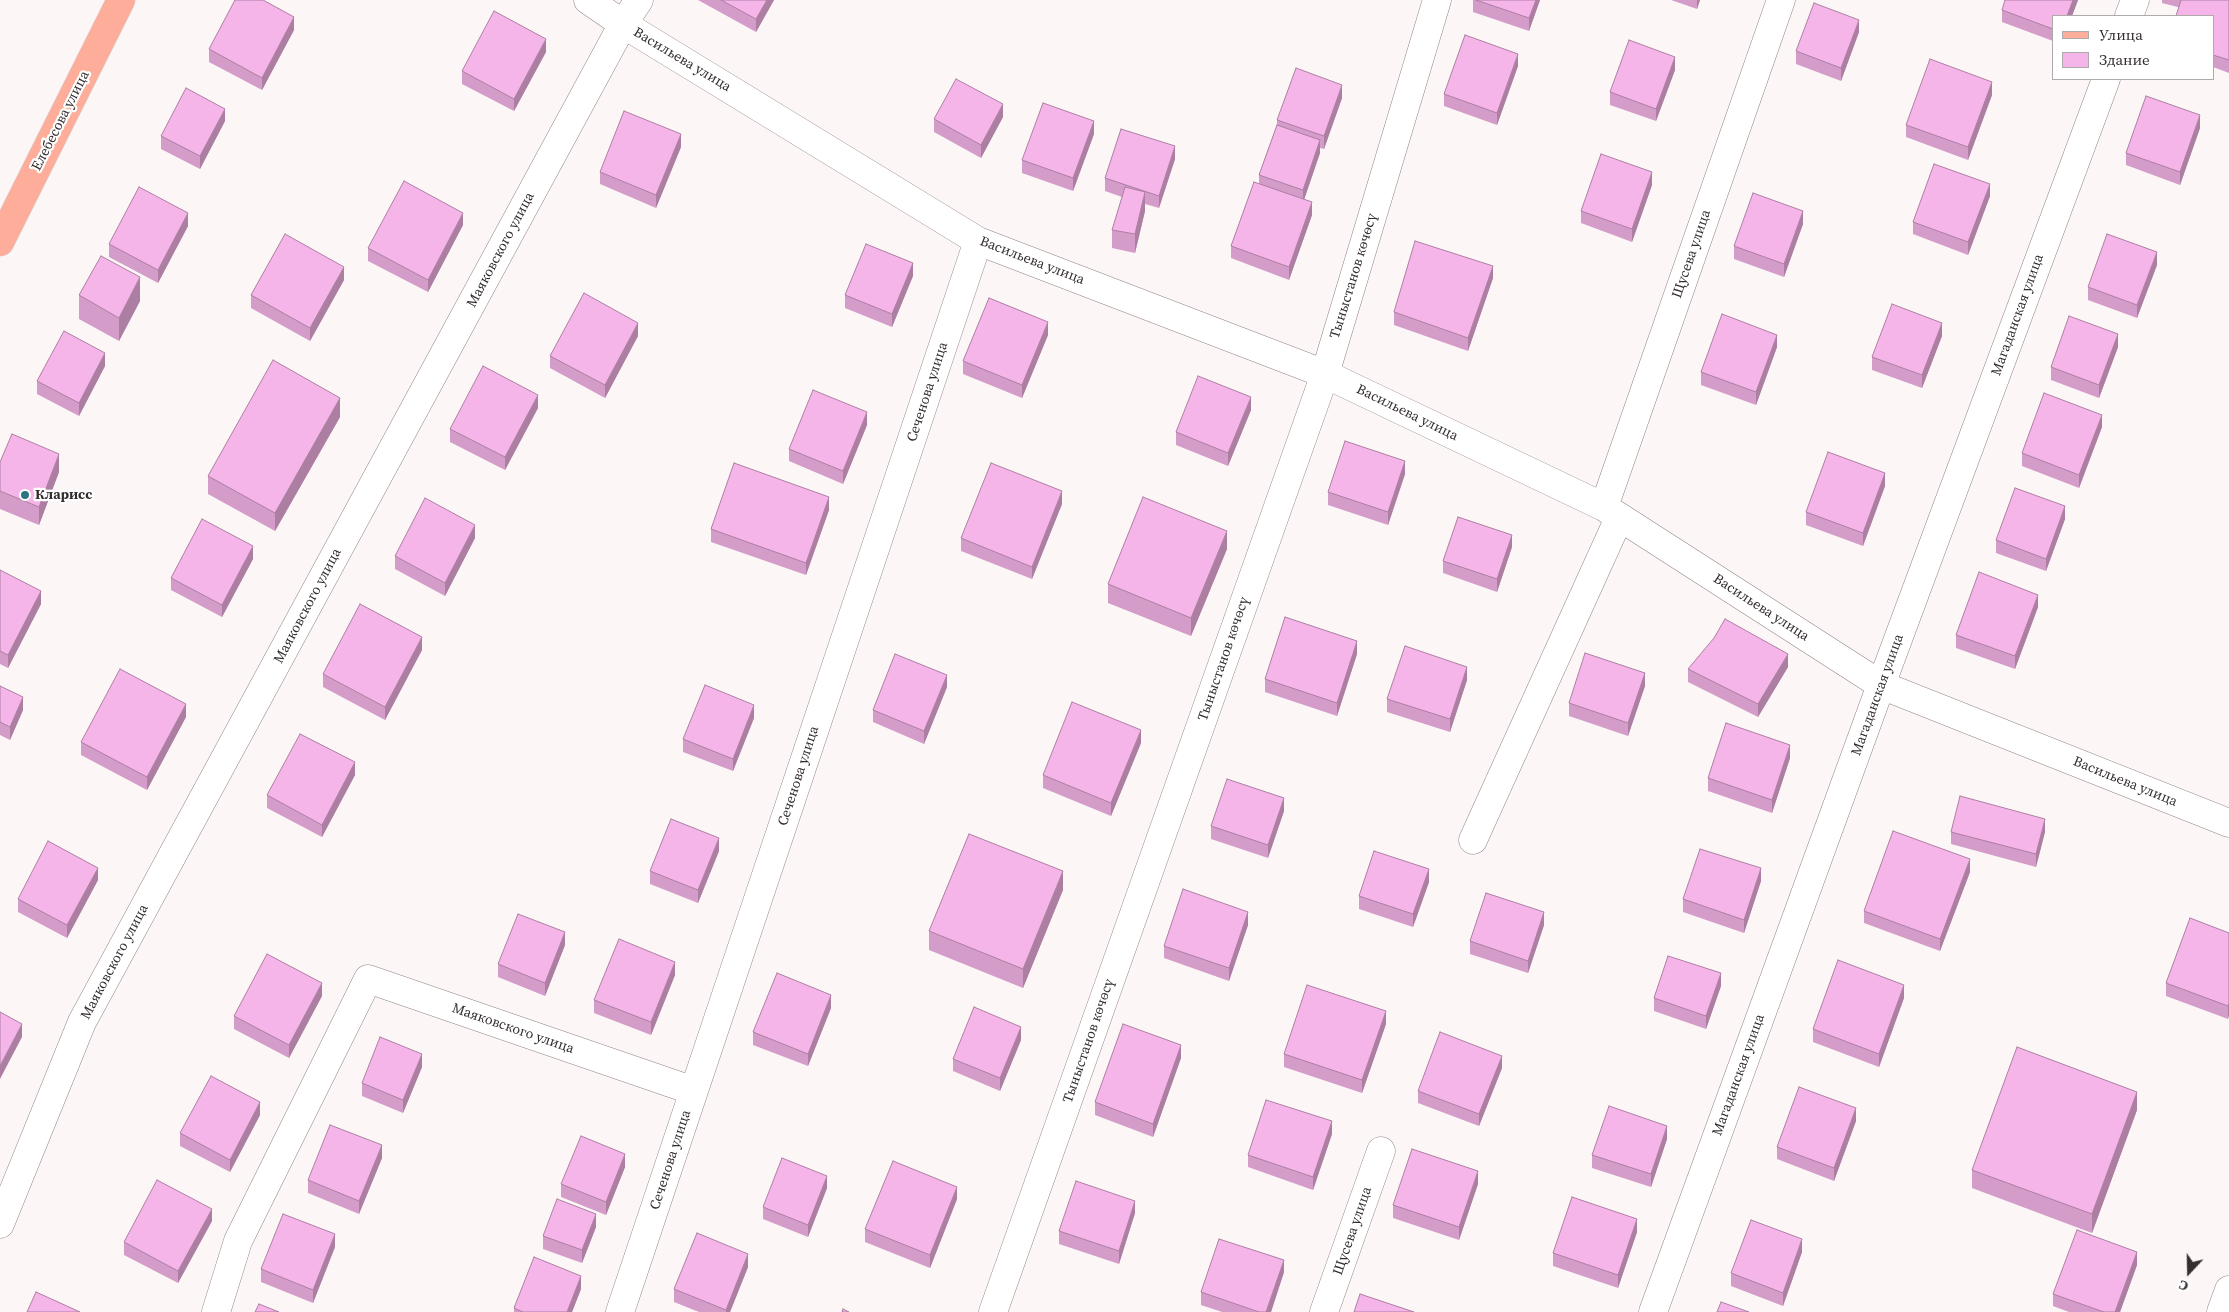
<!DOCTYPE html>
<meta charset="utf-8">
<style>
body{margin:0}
#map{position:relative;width:2229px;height:1312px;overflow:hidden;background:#fdf6f7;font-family:"Source Serif 4",serif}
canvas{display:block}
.legend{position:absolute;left:2052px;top:15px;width:162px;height:65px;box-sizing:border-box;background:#fff;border:1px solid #adabab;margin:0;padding:6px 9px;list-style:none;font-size:15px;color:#332d2e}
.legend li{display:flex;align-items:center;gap:10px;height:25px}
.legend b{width:25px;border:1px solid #adabab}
.north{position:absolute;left:2164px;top:1247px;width:50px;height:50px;-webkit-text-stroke:4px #fff;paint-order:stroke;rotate:201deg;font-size:14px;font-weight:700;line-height:20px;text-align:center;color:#332d2e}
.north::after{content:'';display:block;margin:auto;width:18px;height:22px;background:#332d2e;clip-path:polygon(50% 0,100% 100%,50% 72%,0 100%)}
</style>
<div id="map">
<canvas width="2229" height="1312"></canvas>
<ul class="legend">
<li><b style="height:6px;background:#fdad9a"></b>Улица</li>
<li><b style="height:14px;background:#f6b5e8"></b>Здание</li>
</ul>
<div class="north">С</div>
</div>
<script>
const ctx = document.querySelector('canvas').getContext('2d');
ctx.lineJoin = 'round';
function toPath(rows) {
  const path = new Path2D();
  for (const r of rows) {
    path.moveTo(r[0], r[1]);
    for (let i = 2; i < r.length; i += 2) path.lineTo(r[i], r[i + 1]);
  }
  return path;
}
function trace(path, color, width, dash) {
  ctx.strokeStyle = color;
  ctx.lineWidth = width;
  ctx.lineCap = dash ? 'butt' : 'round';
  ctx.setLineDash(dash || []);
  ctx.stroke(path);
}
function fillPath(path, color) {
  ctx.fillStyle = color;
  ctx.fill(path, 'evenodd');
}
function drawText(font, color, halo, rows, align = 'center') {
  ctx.font = font + ' "Source Serif 4",serif';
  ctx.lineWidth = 4.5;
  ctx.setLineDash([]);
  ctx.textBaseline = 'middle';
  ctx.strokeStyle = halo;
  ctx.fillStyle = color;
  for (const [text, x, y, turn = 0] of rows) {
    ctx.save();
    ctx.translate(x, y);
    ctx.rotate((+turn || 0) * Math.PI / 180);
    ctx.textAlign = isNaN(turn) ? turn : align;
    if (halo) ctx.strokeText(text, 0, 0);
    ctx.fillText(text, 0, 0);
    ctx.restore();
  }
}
const street = toPath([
 [588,0,623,24,978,241,1325,374,1604,507,1881,685,2229,823],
 [2129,16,2135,0],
 [1604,507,1781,0],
 [1473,840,1619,518],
 [0,1224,82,1022,623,24,639,0],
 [216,1312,238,1241,368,979,694,1091],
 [620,1312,978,241],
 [993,1312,1325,374,1437,0],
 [1324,1312,1381,1151],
 [1653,1312,1881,685,2106,79],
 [2221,1312,2229,1290]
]);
const primary = toPath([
 [0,242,121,0]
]);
const wall = toPath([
 [698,0,774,0,756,32],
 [1473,0,1540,0,1529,31,1473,12],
 [1671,0,1700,0,1697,9],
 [2078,0,2072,16,2053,16,2053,41,2002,22,2002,10],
 [2162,0,2229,0,2229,73,2213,67,2213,16,2162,3],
 [294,30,262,90,209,62,209,49],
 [1859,32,1841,81,1796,64,1796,51],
 [546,52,514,111,462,84,462,71],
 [1518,66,1497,125,1444,106,1444,94],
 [1675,70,1656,121,1610,105,1610,92],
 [1992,95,1968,160,1906,137,1906,125],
 [1342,98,1324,149,1320,148,1320,153,1304,199,1312,215,1289,280,1231,258,1231,246,1259,184,1259,175,1277,125,1277,120],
 [1003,117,981,158,934,132,934,119],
 [225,121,200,169,161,149,161,136],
 [2200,128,2180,185,2126,165,2126,153],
 [1094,134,1073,191,1022,173,1022,160],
 [681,147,656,208,600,184,600,172],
 [1175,159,1159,208,1145,204,1145,211,1135,253,1112,248,1112,230,1122,197,1105,191,1105,178],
 [1652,185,1632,242,1581,223,1581,211],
 [1990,196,1968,255,1913,234,1913,222],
 [1803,224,1784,277,1734,259,1734,246],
 [463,225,428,292,368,261,368,248],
 [188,226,158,283,109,257,109,244],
 [2157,265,2137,318,2088,300,2088,287],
 [913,276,892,327,845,308,845,295],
 [1493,278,1468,351,1394,325,1394,312],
 [344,280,310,341,251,308,251,295],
 [79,295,140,301,119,341,79,319],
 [1048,335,1022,398,963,374,963,361],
 [638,336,605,398,550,368,550,356],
 [1942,336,1922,388,1872,370,1872,357],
 [1777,347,1756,405,1701,385,1701,372],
 [2118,347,2099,398,2051,380,2051,367],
 [105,366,79,416,37,394,37,381],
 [538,408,505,470,450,442,450,429],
 [1251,410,1228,466,1176,445,1176,432],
 [340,417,275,531,208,494,208,476],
 [867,425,843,484,789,461,789,449],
 [2102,427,2079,488,2022,466,2022,453],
 [0,462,59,472,39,525,0,509],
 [1405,474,1388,525,1328,505,1328,492],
 [1885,486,1863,546,1806,525,1806,512],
 [1062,504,1032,579,961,551,961,538],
 [829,510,806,575,711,542,711,529],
 [2065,519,2046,571,1996,553,1996,540],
 [475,538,445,596,395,569,395,556],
 [1512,547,1497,592,1443,573,1443,561],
 [1227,549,1191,636,1108,603,1108,584],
 [253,559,222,617,171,590,171,578],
 [0,570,41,604,8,668,0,664],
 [2038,607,2015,669,1956,648,1956,635],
 [422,650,385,720,323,687,323,674],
 [1357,654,1337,716,1265,692,1265,679],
 [1788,667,1758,717,1688,682,1688,669],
 [1467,680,1450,732,1387,712,1387,699],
 [0,686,23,710,10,740,0,735],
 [1645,686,1628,736,1569,716,1569,703],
 [947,687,924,744,873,722,873,710],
 [186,717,147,790,81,755,81,742],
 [754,718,733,771,683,752,683,739],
 [1141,743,1111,816,1043,788,1043,775],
 [1790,758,1772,813,1708,791,1708,778],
 [355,775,322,837,267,808,267,795],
 [1284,811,1268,858,1211,839,1211,826],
 [1951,832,2045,832,2036,867,1951,844],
 [719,851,698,903,650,884,650,871],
 [1970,872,1940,951,1864,923,1864,911],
 [98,880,67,938,18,912,18,899],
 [1761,881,1744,933,1683,912,1683,899],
 [1429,882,1413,927,1359,909,1359,896],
 [1063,890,1023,988,929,950,929,931],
 [1248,925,1229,981,1164,958,1164,946],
 [1544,925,1528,973,1470,954,1470,941],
 [2229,933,2228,1019,2166,996,2166,983],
 [565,945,545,996,498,977,498,964],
 [675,975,651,1035,594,1013,594,1000],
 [1721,986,1706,1029,1654,1011,1654,998],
 [322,996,289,1058,234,1029,234,1016],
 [1904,998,1879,1067,1813,1042,1813,1029],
 [831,1008,808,1066,753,1045,753,1032],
 [1386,1024,1362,1093,1284,1067,1284,1054],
 [1021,1040,1000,1091,953,1071,953,1059],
 [1181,1058,1153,1137,1095,1115,1095,1102],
 [422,1067,403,1113,362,1096,362,1083],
 [1502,1068,1479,1126,1418,1103,1418,1091],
 [2137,1110,2092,1233,1972,1188,1972,1170],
 [260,1115,230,1172,180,1146,180,1133],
 [1856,1121,1834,1181,1777,1159,1777,1147],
 [1332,1134,1313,1190,1248,1167,1248,1155],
 [1667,1139,1651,1187,1592,1168,1592,1155],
 [382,1158,359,1214,308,1193,308,1180],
 [625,1167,606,1215,561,1197,561,1184],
 [1478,1184,1459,1240,1393,1218,1393,1205],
 [827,1188,808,1237,763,1219,763,1207],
 [957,1199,930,1268,865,1242,865,1229],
 [1135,1213,1119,1264,1059,1244,1059,1231],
 [212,1221,178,1283,124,1255,124,1242],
 [596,1227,582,1263,543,1249,543,1236],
 [1637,1232,1618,1288,1553,1266,1553,1253],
 [335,1247,313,1303,261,1282,261,1269],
 [1802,1252,1783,1306,1731,1286,1731,1273],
 [2137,1265,2120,1312,2069,1312,2053,1306,2053,1294],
 [748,1267,730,1312,699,1312,674,1302,674,1289],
 [1284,1272,1271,1312,1222,1312,1201,1305,1201,1292],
 [581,1289,572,1312,514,1312,514,1308]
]);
const shadedWall = toPath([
 [767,0,774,0,756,32,756,19],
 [1536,0,1540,0,1529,31,1529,18],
 [1697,0,1700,0,1697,9],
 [2073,0,2078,0,2072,16,2067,16],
 [294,17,294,30,262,90,262,78],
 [1859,20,1859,32,1841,81,1841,68],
 [546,39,546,52,514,111,514,99],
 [1518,54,1518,66,1497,125,1497,113],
 [1675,57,1675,70,1656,121,1656,109],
 [1992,82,1992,95,1968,160,1968,147],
 [1342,85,1342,98,1324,149,1324,136],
 [1003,104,1003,117,981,158,981,145],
 [225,109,225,121,200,169,200,156],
 [2200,115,2200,128,2180,185,2180,172],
 [1094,121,1094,134,1073,191,1073,178],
 [681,134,681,147,656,208,656,195],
 [1320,140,1320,153,1303,203,1303,190],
 [1175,146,1175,159,1159,208,1159,196],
 [1652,172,1652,185,1632,242,1632,229],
 [1990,184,1990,196,1968,255,1968,242],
 [1145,192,1145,211,1135,253,1135,234],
 [1312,202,1312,215,1289,280,1289,267],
 [1803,211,1803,224,1784,277,1784,264],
 [188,213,188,226,158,283,158,270],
 [463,213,463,225,428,292,428,280],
 [2157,252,2157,265,2137,318,2137,305],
 [913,263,913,276,892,327,892,314],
 [1493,266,1493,278,1468,351,1468,338],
 [344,267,344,280,310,341,310,328],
 [140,277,140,301,119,341,119,318],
 [1048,322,1048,335,1022,398,1022,385],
 [638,323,638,336,605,398,605,385],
 [1942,323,1942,336,1922,388,1922,375],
 [2118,334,2118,347,2099,398,2099,385],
 [1777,335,1777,347,1756,405,1756,392],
 [105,353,105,366,79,416,79,403],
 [538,395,538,408,505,470,505,457],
 [1251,397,1251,410,1228,466,1228,453],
 [340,398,340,417,275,531,275,513],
 [867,412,867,425,843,484,843,471],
 [2102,415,2102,427,2079,488,2079,475],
 [59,454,59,472,39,525,39,507],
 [1405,461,1405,474,1388,525,1388,512],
 [1885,473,1885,486,1863,546,1863,533],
 [1062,491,1062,504,1032,579,1032,567],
 [829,497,829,510,806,575,806,563],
 [2065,506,2065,519,2046,571,2046,559],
 [475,525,475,538,445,596,445,583],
 [1227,531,1227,549,1191,636,1191,618],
 [1512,535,1512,547,1497,592,1497,579],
 [253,546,253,559,222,617,222,605],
 [41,591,41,604,8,668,8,655],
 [2038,595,2038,607,2015,669,2015,656],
 [422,637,422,650,385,720,385,707],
 [1357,641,1357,654,1337,716,1337,703],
 [1788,654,1788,667,1758,717,1758,704],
 [1467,667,1467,680,1450,732,1450,719],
 [1645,673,1645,686,1628,736,1628,723],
 [947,675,947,687,924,744,924,731],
 [23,697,23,710,10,740,10,727],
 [186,704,186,717,147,790,147,777],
 [754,705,754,718,733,771,733,759],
 [1141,730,1141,743,1111,816,1111,803],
 [1790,745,1790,758,1772,813,1772,800],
 [355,762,355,775,322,837,322,825],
 [1284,798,1284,811,1268,858,1268,845],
 [2045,819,2045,832,2036,867,2036,854],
 [719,838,719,851,698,903,698,890],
 [1970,859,1970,872,1940,951,1940,939],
 [98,868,98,880,67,938,67,925],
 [1761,868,1761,881,1744,933,1744,920],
 [1429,869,1429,882,1413,927,1413,914],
 [1063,871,1063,890,1023,988,1023,969],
 [1248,912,1248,925,1229,981,1229,968],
 [1544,912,1544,925,1528,973,1528,961],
 [565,932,565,945,545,996,545,983],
 [675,962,675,975,651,1035,651,1022],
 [1721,973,1721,986,1706,1029,1706,1016],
 [322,983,322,996,289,1058,289,1045],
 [1904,985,1904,998,1879,1067,1879,1054],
 [831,995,831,1008,808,1066,808,1054],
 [2229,1003,2229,1016,2228,1019,2228,1006],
 [1386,1011,1386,1024,1362,1093,1362,1080],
 [22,1024,22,1037,0,1079,0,1066],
 [1021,1027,1021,1040,1000,1091,1000,1078],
 [1181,1045,1181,1058,1153,1137,1153,1124],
 [422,1054,422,1067,403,1113,403,1100],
 [1502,1056,1502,1068,1479,1126,1479,1114],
 [2137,1092,2137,1110,2092,1233,2092,1214],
 [260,1102,260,1115,230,1172,230,1160],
 [1856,1108,1856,1121,1834,1181,1834,1168],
 [1332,1121,1332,1134,1313,1190,1313,1177],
 [1667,1126,1667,1139,1651,1187,1651,1174],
 [382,1145,382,1158,359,1214,359,1201],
 [625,1154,625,1167,606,1215,606,1202],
 [1478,1171,1478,1184,1459,1240,1459,1227],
 [827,1176,827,1188,808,1237,808,1225],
 [957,1187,957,1199,930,1268,930,1255],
 [1135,1201,1135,1213,1119,1264,1119,1251],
 [212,1209,212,1221,178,1283,178,1271],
 [596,1214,596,1227,582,1263,582,1250],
 [1637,1219,1637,1232,1618,1288,1618,1275],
 [335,1234,335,1247,313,1303,313,1290],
 [1802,1239,1802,1252,1783,1306,1783,1293],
 [2137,1252,2137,1265,2120,1312,2115,1312],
 [748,1254,748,1267,730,1312,726,1312,726,1310],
 [1284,1260,1284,1272,1271,1312,1266,1312],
 [581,1276,581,1289,572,1312,567,1312]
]);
const building = toPath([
 [235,0,263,0,294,17,262,78,209,49,235,0],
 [721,0,767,0,756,19,721,0],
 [1476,0,1536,0,1529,18,1476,0],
 [2005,0,2073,0,2067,16,2053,16,2053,29,2002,10,2005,0],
 [2181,0,2229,0,2229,60,2213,55,2213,16,2176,16,2181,0],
 [1814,3,1859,20,1841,68,1796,51,1814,3],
 [494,11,546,39,514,99,462,71,494,11],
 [1465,35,1518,54,1497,113,1444,94,1465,35],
 [1629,40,1675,57,1656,109,1610,92,1629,40],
 [1930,59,1992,82,1968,147,1906,125,1930,59],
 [1296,68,1342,85,1324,136,1277,120,1296,68],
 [956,79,1003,104,981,145,934,119,956,79],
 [186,88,225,109,200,156,161,136,186,88],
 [2146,96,2200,115,2180,172,2126,153,2146,96],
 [1043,103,1094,121,1073,178,1022,160,1043,103],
 [624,111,681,134,656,195,600,172,624,111],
 [1277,125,1320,140,1303,190,1259,175,1277,125],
 [1121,129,1175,146,1159,196,1105,178,1121,129],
 [1601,154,1652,172,1632,229,1581,211,1601,154],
 [1934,164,1990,184,1968,242,1913,222,1934,164],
 [404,181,463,213,428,280,368,248,404,181],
 [1254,182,1312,202,1289,267,1231,246,1254,182],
 [139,187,188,213,158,270,109,244,139,187],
 [1125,187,1145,192,1135,234,1112,230,1125,187],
 [1753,193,1803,211,1784,264,1734,246,1753,193],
 [285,234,344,267,310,328,251,295,285,234],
 [2107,234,2157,252,2137,305,2088,287,2107,234],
 [1415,241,1493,266,1468,338,1394,312,1415,241],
 [866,244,913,263,892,314,845,295,866,244],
 [101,256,140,277,119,318,79,295,101,256],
 [584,293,638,323,605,385,550,356,584,293],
 [989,298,1048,322,1022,385,963,361,989,298],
 [1892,304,1942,323,1922,375,1872,357,1892,304],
 [1722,314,1777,335,1756,392,1701,372,1722,314],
 [2069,316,2118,334,2099,385,2051,367,2069,316],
 [64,331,105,353,79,403,37,381,64,331],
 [273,360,340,398,275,513,208,476,273,360],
 [483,366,538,395,505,457,450,429,483,366],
 [1198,376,1251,397,1228,453,1176,432,1198,376],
 [813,390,867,412,843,471,789,449,813,390],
 [2044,393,2102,415,2079,475,2022,453,2044,393],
 [12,434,59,454,39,507,0,491,0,462,12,434],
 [1345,441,1405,461,1388,512,1328,492,1345,441],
 [1828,452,1885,473,1863,533,1806,512,1828,452],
 [734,463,829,497,806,563,711,529,734,463],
 [991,463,1062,491,1032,567,961,538,991,463],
 [2015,488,2065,506,2046,559,1996,540,2015,488],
 [1143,497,1227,531,1191,618,1108,584,1143,497],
 [425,498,475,525,445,583,395,556,425,498],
 [1458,517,1512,535,1497,579,1443,561,1458,517],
 [202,519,253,546,222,605,171,578,202,519],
 [0,570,41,591,8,655,0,651,0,570],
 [1979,572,2038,595,2015,656,1956,635,1979,572],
 [360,604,422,637,385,707,323,674,360,604],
 [1285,617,1357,641,1337,703,1265,679,1285,617],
 [1725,619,1788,654,1758,704,1688,669,1714,638,1725,619],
 [1405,646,1467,667,1450,719,1387,699,1405,646],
 [1585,653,1645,673,1628,723,1569,703,1585,653],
 [895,654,947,675,924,731,873,710,895,654],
 [120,669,186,704,147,777,81,742,120,669],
 [705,685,754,705,733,759,683,739,705,685],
 [0,686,23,697,10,727,0,722,0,686],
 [1072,702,1141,730,1111,803,1043,775,1072,702],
 [1726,723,1790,745,1772,800,1708,778,1726,723],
 [300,734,355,762,322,825,267,795,300,734],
 [1227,779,1284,798,1268,845,1211,826,1227,779],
 [1960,796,2045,819,2036,854,1951,832,1960,796],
 [671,819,719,838,698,890,650,871,671,819],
 [1893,831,1970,859,1940,939,1864,911,1893,831],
 [969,834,1063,871,1023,969,929,931,969,834],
 [48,841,98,868,67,925,18,899,48,841],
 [1700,849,1761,868,1744,920,1683,899,1700,849],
 [1374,851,1429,869,1413,914,1359,896,1374,851],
 [1183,889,1248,912,1229,968,1164,946,1183,889],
 [1486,893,1544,912,1528,961,1470,941,1486,893],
 [518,914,565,932,545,983,498,964,518,914],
 [2190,918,2229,933,2229,1003,2228,1006,2166,983,2190,918],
 [619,939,675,962,651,1022,594,1000,619,939],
 [267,954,322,983,289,1045,234,1016,267,954],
 [1668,956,1721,973,1706,1016,1654,998,1668,956],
 [1838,960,1904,985,1879,1054,1813,1029,1838,960],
 [777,973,831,995,808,1054,753,1032,777,973],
 [1307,985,1386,1011,1362,1080,1284,1054,1307,985],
 [974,1007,1021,1027,1000,1078,953,1059,974,1007],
 [0,1012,22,1024,0,1066,0,1012],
 [1123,1024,1181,1045,1153,1124,1095,1102,1123,1024],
 [1440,1032,1502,1056,1479,1114,1418,1091,1440,1032],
 [380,1037,422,1054,403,1100,362,1083,380,1037],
 [2017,1047,2137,1092,2092,1214,1972,1170,2017,1047],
 [211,1076,260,1102,230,1160,180,1133,211,1076],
 [1799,1087,1856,1108,1834,1168,1777,1147,1799,1087],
 [1266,1100,1332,1121,1313,1177,1248,1155,1266,1100],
 [1609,1106,1667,1126,1651,1174,1592,1155,1609,1106],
 [330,1125,382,1145,359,1201,308,1180,330,1125],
 [581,1136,625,1154,606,1202,561,1184,581,1136],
 [1412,1149,1478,1171,1459,1227,1393,1205,1412,1149],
 [782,1158,827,1176,808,1225,763,1207,782,1158],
 [893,1161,957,1187,930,1255,865,1229,893,1161],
 [157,1180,212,1209,178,1271,124,1242,157,1180],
 [1076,1181,1135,1201,1119,1251,1059,1231,1076,1181],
 [1572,1197,1637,1219,1618,1275,1553,1253,1572,1197],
 [557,1199,596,1214,582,1250,543,1236,557,1199],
 [283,1214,335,1234,313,1290,261,1269,283,1214],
 [1751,1220,1802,1239,1783,1293,1731,1273,1751,1220],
 [2077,1230,2137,1252,2115,1312,2104,1312,2053,1294,2077,1230],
 [697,1233,748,1254,726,1310,674,1289,697,1233],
 [1219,1239,1284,1260,1266,1312,1259,1312,1201,1292,1219,1239],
 [534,1257,581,1276,567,1312,523,1312,514,1308,534,1257],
 [36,1292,80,1312,27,1312,36,1292],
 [1360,1294,1414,1312,1354,1312,1360,1294],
 [1721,1302,1749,1312,1717,1312,1721,1302],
 [259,1304,279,1312,255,1312,259,1304],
 [843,1309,849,1312,842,1312,843,1309]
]);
const markers = [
 [25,495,5,"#2e7382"]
];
const streetNames = [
 ["Васильева улица",682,60,31],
 ["Елебесова улица",61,121,-63],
 ["Маяковского улица",501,250,-62],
 ["Щусева улица",1692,254,-71],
 ["Васильева улица",1032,261,21],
 ["Тыныстанов көчөсү",1354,276,-73],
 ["Магаданская улица",2018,315,-70],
 ["Сеченова улица",928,392,-72],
 ["Васильева улица",1407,413,26],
 ["Маяковского улица",308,606,-62],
 ["Васильева улица",1761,608,33],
 ["Тыныстанов көчөсү",1224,659,-71],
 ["Магаданская улица",1878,695,-70],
 ["Сеченова улица",799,776,-72],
 ["Васильева улица",2125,782,22],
 ["Маяковского улица",115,962,-62],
 ["Маяковского улица",513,1029,19],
 ["Тыныстанов көчөсү",1089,1041,-71],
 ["Магаданская улица",1739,1075,-70],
 ["Сеченова улица",671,1160,-72],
 ["Щусева улица",1353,1231,-71]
];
const poiNames = [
 ["Кларисс",35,495]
];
trace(street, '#938487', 29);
trace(primary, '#d6d5d5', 29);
trace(street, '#fff', 28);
trace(primary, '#fdad9a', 28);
fillPath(wall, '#d49cc8');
fillPath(shadedWall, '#ac7fa2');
fillPath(building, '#f6b5e8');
trace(building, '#ac7fa2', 1);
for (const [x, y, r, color] of markers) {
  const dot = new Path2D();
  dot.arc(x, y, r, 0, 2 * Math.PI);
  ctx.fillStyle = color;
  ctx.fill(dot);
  trace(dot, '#fff', 2);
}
drawText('14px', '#332d2e', '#fff', streetNames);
drawText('bold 14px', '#332d2e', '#fff', poiNames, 'left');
</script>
